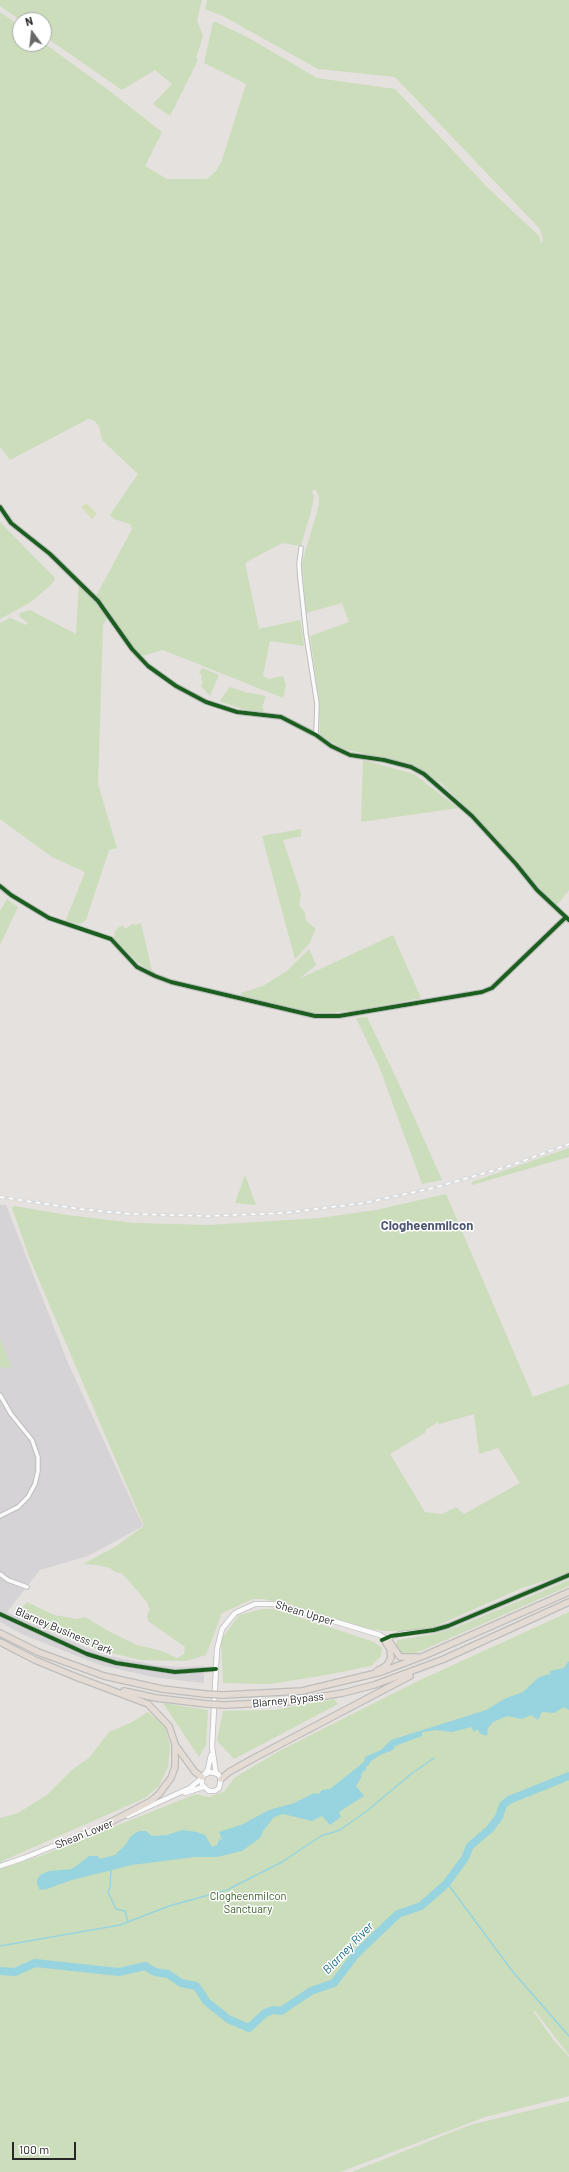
<!DOCTYPE html>
<style>
body{margin:0}
#map{position:relative;width:569px;height:2172px;overflow:hidden;background:#e4e1de;font-family:Barlow,sans-serif}
canvas{display:block}
.north{position:absolute;left:12px;top:12px;width:40px;height:40px;box-sizing:border-box;background:#fff;border:1px solid #a9a9a9;border-radius:50%;rotate:345deg;font-size:11px;font-weight:700;line-height:16px;text-align:center;color:#272727}
.north::after{content:'';display:block;margin:auto;width:14px;height:18px;background:#696867;clip-path:polygon(50% 0,100% 100%,50% 72%,0 100%)}
.scale{position:absolute;left:12px;top:2142px;width:64px;height:18px;box-sizing:border-box;border:2px solid #272727;border-top:0;padding-left:5px;font-size:12px;line-height:14px;white-space:nowrap;color:#272727;-webkit-text-stroke:3px #fff;paint-order:stroke}
</style>
<div id="map">
<canvas width="569" height="2172"></canvas>
<div class="north">N</div>
<div class="scale">100 m</div>
</div>
<script>
const ctx = document.querySelector('canvas').getContext('2d');
ctx.lineJoin = 'round';
function fillPath(path, color) {
  ctx.fillStyle = color;
  ctx.fill(path, 'evenodd');
}
function toPath(rows) {
  const path = new Path2D();
  for (const r of rows) {
    path.moveTo(r[0], r[1]);
    for (let i = 2; i < r.length; i += 2) path.lineTo(r[i], r[i + 1]);
  }
  return path;
}
function trace(path, color, width, dash) {
  ctx.strokeStyle = color;
  ctx.lineWidth = width;
  ctx.lineCap = dash ? 'butt' : 'round';
  ctx.setLineDash(dash || []);
  ctx.stroke(path);
}
function drawText(font, color, halo, rows, align = 'center') {
  ctx.font = font + ' Barlow,sans-serif';
  ctx.lineWidth = 3;
  ctx.setLineDash([]);
  ctx.textBaseline = 'middle';
  ctx.strokeStyle = halo;
  ctx.fillStyle = color;
  for (const [text, x, y, turn = 0] of rows) {
    ctx.save();
    ctx.translate(x, y);
    ctx.rotate((+turn || 0) * Math.PI / 180);
    ctx.textAlign = isNaN(turn) ? turn : align;
    if (halo) ctx.strokeText(text, 0, 0);
    ctx.fillText(text, 0, 0);
    ctx.restore();
  }
}
const industrial = toPath([
 [0,1205,6,1205,68,1363,143,1526,88,1556,40,1570,7,1612,56,1635,104,1655,155,1665,180,1667,204,1666,204,1683,152,1677,100,1665,24,1635,0,1622]
]);
const green = toPath([
 [0,0,202,0,197,20,203,36,196,58,198,60,170,116,153,104,172,84,155,70,122,90,44,36,44,20,20,20,0,6],
 [207,0,569,0,569,890,556,906,478,819,441,783,409,764,344,749,320,735,319,698,310,636,349,622,342,603,306,613,302,563,319,505,319,497,316,490,313,490,312,493,314,495,313,504,301,546,282,543,245,563,259,629,300,620,301,624,304,646,270,641,263,676,269,679,283,676,286,685,283,698,163,650,142,656,131,645,106,607,96,596,132,529,130,524,114,519,110,515,138,474,102,440,99,426,94,420,88,419,10,460,0,447,0,12,20,26,20,44,44,43,111,92,162,132,145,166,167,179,207,179,216,171,222,160,246,84,204,63,213,22,216,22,249,38,317,78,395,89,487,187,539,236,541,244,543,240,540,229,395,77,318,69,223,16,205,9],
 [0,522,55,578,52,584,31,602,0,619],
 [79,582,109,615,103,625,98,784,117,848,109,850,86,920,80,924,65,922,85,872,52,857,0,819,0,623,10,618,26,625,27,622,19,616,20,613,30,610,76,634],
 [202,668,219,675,210,696,201,686,203,681,201,680,202,675,199,673],
 [230,687,245,692,266,696,262,708,264,709,263,712,250,711,221,702,220,700],
 [363,760,414,774,458,808,361,822],
 [301,829,301,836,283,840,301,894,299,905,305,913,306,921,315,928,315,931,309,944,295,959,262,836],
 [7,899,18,907,0,945,0,911],
 [141,923,151,967,153,972,137,962,114,938,115,931,119,927,123,926,126,929,132,924,136,925],
 [393,935,421,998,359,1010,335,1012,335,1015,321,1015,242,997,241,993,263,986,287,971,309,949,316,965,299,979],
 [367,1017,400,1086,442,1180,422,1184,379,1066,356,1018],
 [569,1148,569,1157,472,1185,472,1182],
 [245,1175,248,1183,256,1205,235,1203],
 [446,1194,533,1397,569,1384,569,1573,522,1588,434,1627,408,1631,385,1631,363,1628,289,1604,263,1599,253,1599,222,1613,206,1655,186,1661,140,1660,100,1650,64,1637,17,1614,27,1602,54,1615,77,1619,85,1617,110,1632,137,1645,162,1651,177,1658,184,1654,185,1647,148,1621,147,1614,150,1610,147,1602,122,1573,115,1572,110,1568,97,1565,83,1564,115,1547,144,1526,30,1259,12,1208,14,1206,67,1215,134,1223,209,1225,320,1218,376,1210],
 [474,1414,479,1454,498,1448,520,1483,464,1514,456,1507,442,1514,425,1512,390,1454,426,1432,425,1430,438,1422,439,1424],
 [0,1339,12,1367,11,1368,0,1367],
 [569,1580,569,1586,423,1650,409,1655,401,1655,397,1650,395,1645,398,1640,434,1634,457,1627],
 [262,1609,274,1609,374,1642,382,1648,381,1656,371,1666,326,1675,270,1684,223,1683,221,1640,239,1615],
 [569,1612,569,2055,535,2011,533,2011,555,2042,569,2057,569,2096,485,2117,340,2172,0,2172,0,1869,43,1855,196,1794,208,1797,224,1792,234,1778,281,1750,418,1681],
 [334,1699,338,1704,234,1759,217,1741,223,1711,274,1710],
 [163,1703,208,1710,206,1745,199,1757],
 [148,1712,165,1726,170,1746,168,1767,159,1786,145,1798,0,1862,0,1818,18,1813,47,1795,72,1770,90,1757,109,1732,132,1722],
 [569,2101,569,2172,352,2172,470,2125]
]);
const pitch = toPath([
 [86,503,97,514,92,519,81,507]
]);
const water = toPath([
 [569,1661,569,1710,564,1707,554,1713,542,1712,538,1720,531,1715,522,1719,507,1716,493,1722,488,1728,487,1736,481,1734,477,1729,474,1732,471,1727,452,1732,436,1730,422,1732,422,1736,395,1746,393,1750,380,1755,371,1761,368,1766,366,1766,366,1770,362,1772,361,1778,356,1786,364,1796,339,1812,341,1817,330,1825,322,1816,312,1821,283,1814,274,1817,263,1831,260,1838,242,1851,217,1857,194,1857,132,1865,72,1880,47,1889,40,1890,37,1884,37,1880,40,1875,49,1871,72,1869,89,1856,98,1856,99,1859,115,1855,126,1844,131,1836,139,1831,146,1831,152,1836,167,1835,182,1830,197,1832,205,1835,212,1847,217,1845,219,1839,222,1840,219,1832,243,1824,269,1810,294,1803,314,1793,319,1794,322,1790,330,1789,364,1762,365,1757,381,1750,391,1740,486,1710,504,1699,523,1692,539,1677,550,1674,550,1671,564,1668]
]);
const stream = toPath([
 [111,1870,110,1887,108,1892,116,1909,125,1911,128,1922],
 [447,1883,513,1972,569,2036],
 [0,1946,120,1925,169,1906,227,1890,282,1862,321,1836,340,1830,368,1810,411,1774,434,1758]
]);
const river = toPath([
 [0,1971,15,1972,35,1963,119,1972,145,1966,155,1972,168,1974,181,1983,196,1986,207,2002,228,2019,249,2028,265,2013,273,2010,281,2011,311,1991,334,1983,356,1954,398,1914,421,1906,446,1884,465,1858,470,1846,490,1829,499,1817,503,1805,509,1800,569,1776]
]);
const minor = toPath([
 [301,548,299,564,300,578,306,634,317,704,316,735],
 [0,1395,11,1414,32,1440,38,1457,38,1471,35,1484,28,1497,18,1507,0,1516],
 [0,1574,8,1580,27,1587],
 [0,1614,87,1654,116,1663,175,1672,216,1669],
 [382,1640,400,1634]
]);
const tertiary = toPath([
 [0,507,11,523,50,554,98,601,132,649,148,666,176,686,206,702,237,712,281,717,316,735,331,746,350,755,384,760,411,767,424,774,472,816,516,864,537,890,569,920],
 [0,886,11,895,49,918,111,939,137,967,155,976,171,982,315,1016,339,1016,482,992,492,988,566,917],
 [400,1634,434,1630,448,1626,569,1575]
]);
const secondary = toPath([
 [216,1773,212,1747,217,1649,222,1629,235,1613,255,1604,277,1604,380,1635,389,1641],
 [204,1775,210,1772,218,1774,221,1779,219,1788,215,1791,209,1791,202,1785,202,1778,204,1775,207,1771,208,1769,211,1755],
 [185,1793,203,1787],
 [128,1816,190,1788,202,1778],
 [0,1866,24,1858,110,1823]
]);
const trunk = toPath([
 [0,1633,38,1652,104,1676,162,1689,205,1694],
 [389,1641,400,1657,417,1657],
 [0,1642,35,1660,81,1679],
 [377,1671,386,1666,391,1658,390,1649,386,1643],
 [79,1678,148,1704,169,1726,175,1744,175,1767,171,1778,159,1794,151,1801,107,1824],
 [124,1691,156,1698,207,1704],
 [223,1695,302,1691,381,1672,426,1655,569,1592],
 [225,1705,287,1702,343,1693,374,1685,444,1659,569,1602],
 [176,1746,195,1772,202,1777],
 [221,1779,229,1772,256,1757,410,1676]
]);
const rail = toPath([
 [0,1197,80,1209,130,1214,208,1216,284,1213,364,1203,433,1188,509,1166,569,1144]
]);
const trunkBridge = toPath([
 [205,1694,223,1695],
 [207,1704,225,1705]
]);
const cycleway = toPath([
 [0,507,11,523,50,554,98,601,132,649,148,666,176,686,206,702,237,712,281,717,316,735,331,746,350,755,384,760,411,767,424,774,472,816,516,864,537,890,569,920],
 [0,886,11,895,49,918,111,939,137,967,155,976,171,982,315,1016,339,1016,482,992,492,988,566,917],
 [0,1614,87,1654,116,1663,175,1672,216,1669],
 [382,1640,391,1636,434,1630,448,1626,569,1575]
]);
const streetNames = [
 ["Shean Upper",305,1613,17],
 ["Blarney Business Park",64,1631,23],
 ["Blarney Bypass",288,1700,-6],
 ["Shean Lower",84,1834,-22]
];
const parkNames = [
 ["Clogheenmilcon",248,1896],
 ["Sanctuary",248,1909]
];
const waterNames = [
 ["Blarney River",348,1948,-46]
];
const quarterNames = [
 ["Clogheenmilcon",427,1226]
];
fillPath(industrial, '#d5d3d5');
fillPath(green, '#cbddba');
fillPath(pitch, '#d5e0b8');
fillPath(water, '#98d4df');
trace(stream, '#98d4df', 1.5);
trace(river, '#98d4df', 8);
trace(minor, '#bfbebf', 5.5);
trace(tertiary, '#bfbebf', 6);
trace(secondary, '#bfbebf', 6);
trace(trunk, '#bebdbc', 8);
trace(minor, '#fbfafa', 3.5);
trace(tertiary, '#fbfafa', 4);
trace(secondary, '#fbfafa', 4.5);
trace(trunk, '#e4dcd4', 5.5);
trace(rail, '#dcdcdd', 3);
trace(rail, '#fff', 1.5, [4.5]);
trace(trunkBridge, '#bebdbc', 8, []);
trace(trunkBridge, '#e4dcd4', 5.5);
trace(cycleway, '#1b5e20', 4);
drawText('11px', '#272727', '#fff', streetNames);
drawText('11px', '#335b21', '#fff', parkNames);
drawText('italic 12px', '#1c6c87', '#fff', waterNames);
drawText('bold 13px', '#4e5872', '#fff', quarterNames);
</script>
